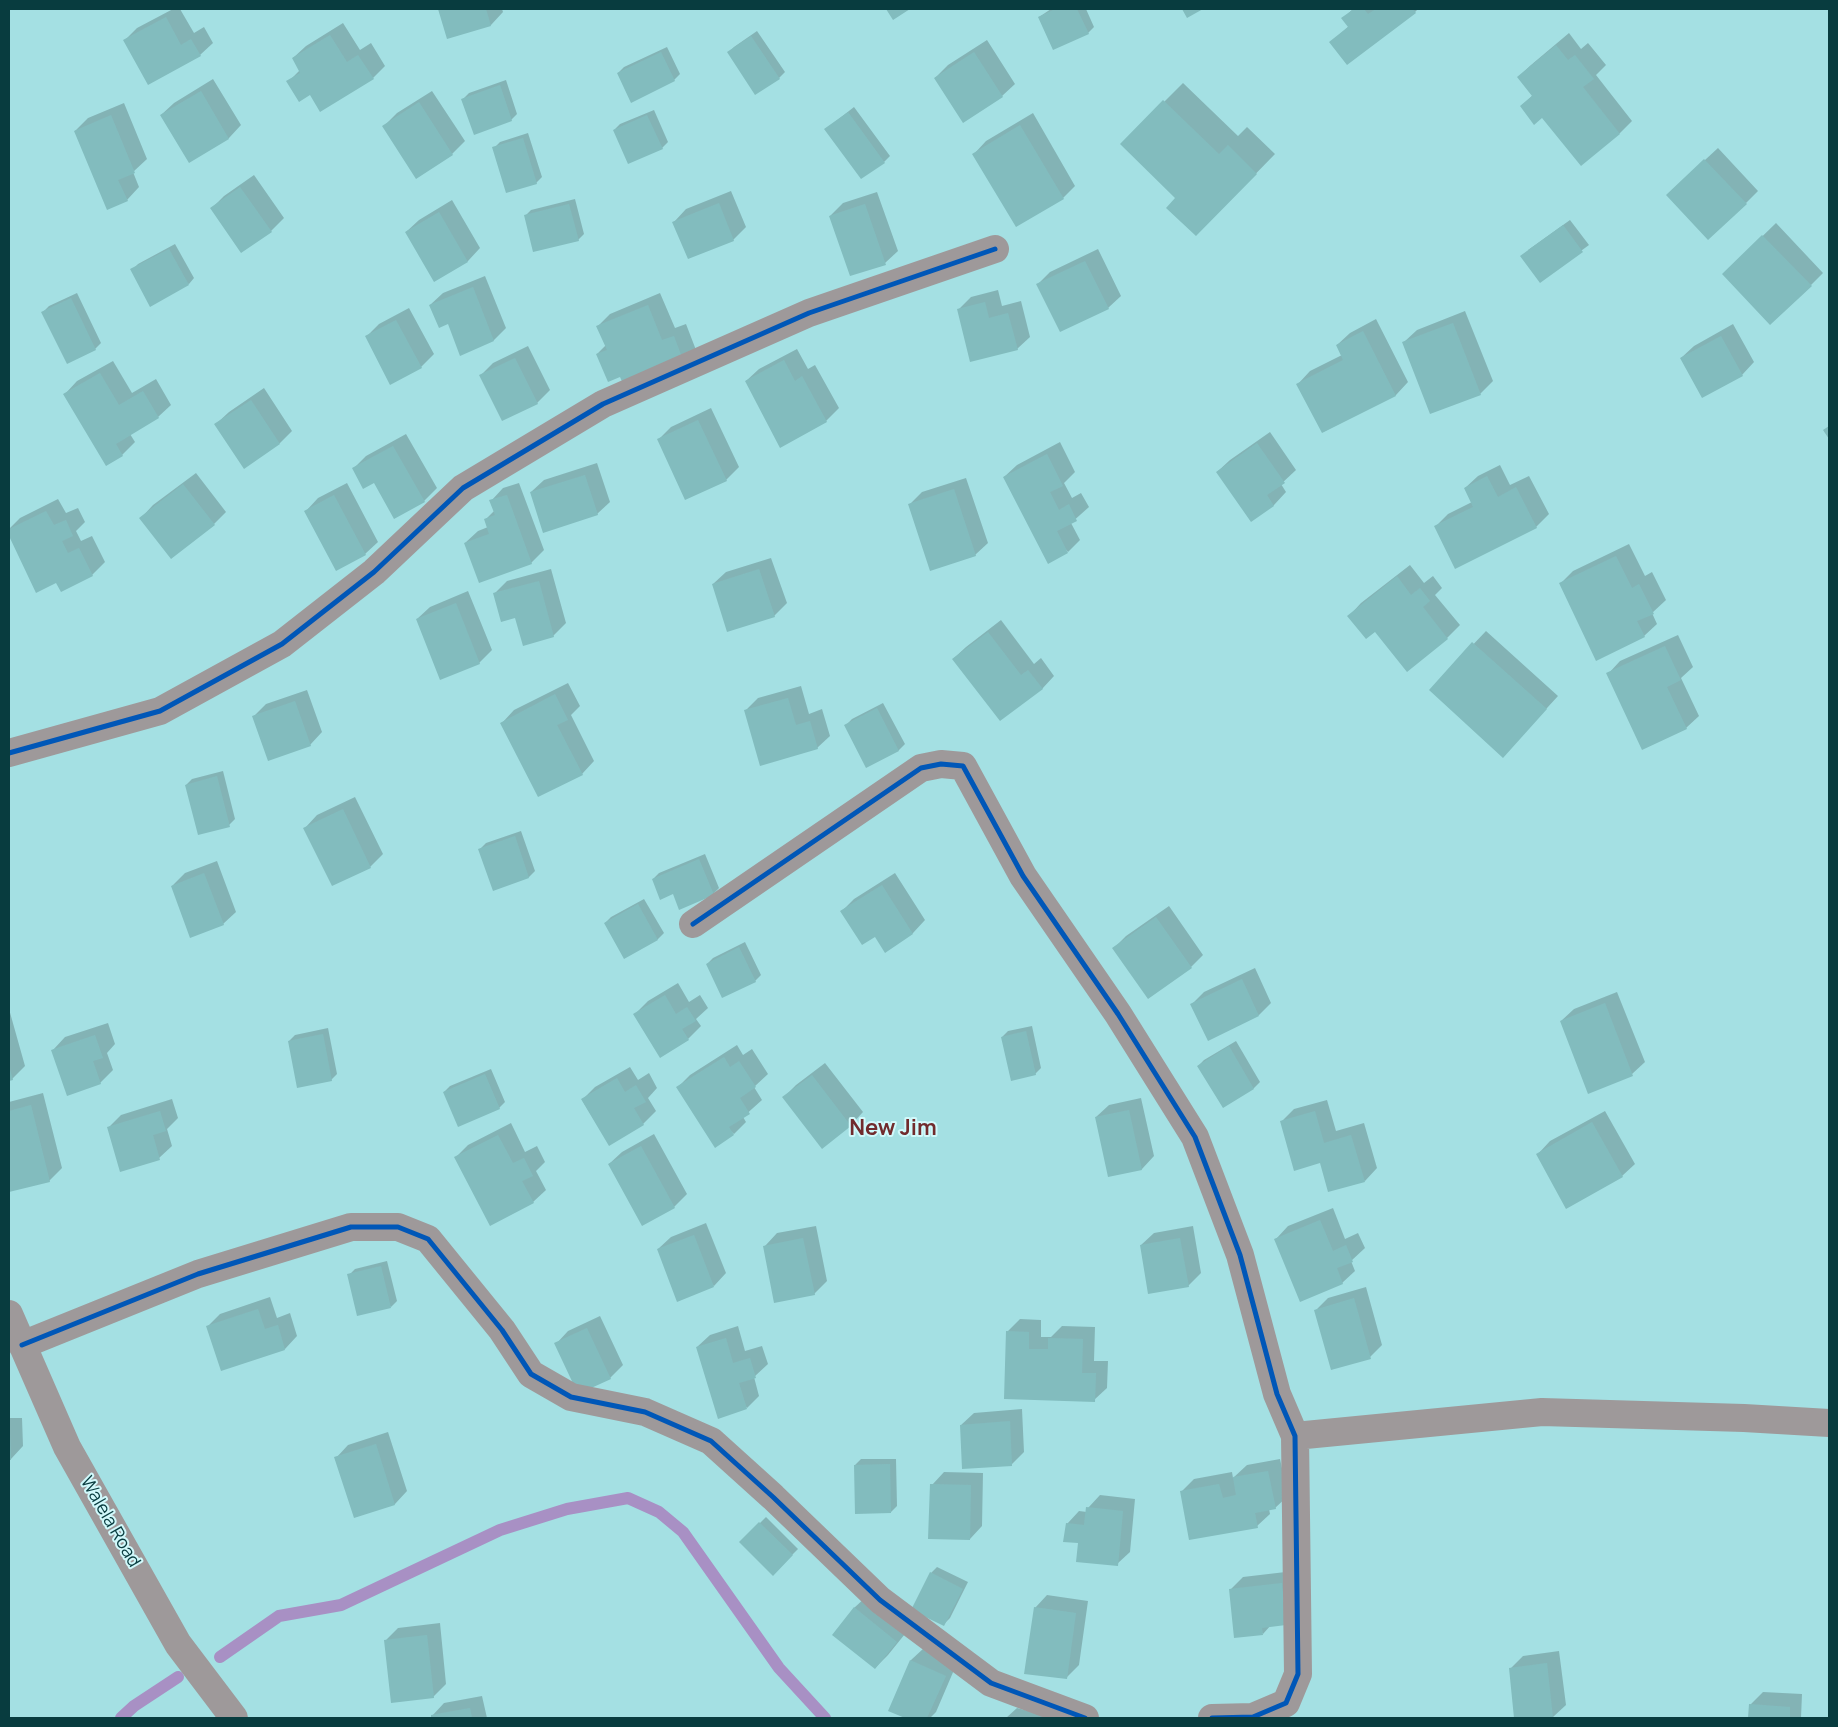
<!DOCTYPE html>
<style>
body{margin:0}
#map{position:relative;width:1838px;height:1727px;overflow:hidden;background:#a4e0e3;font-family:Manrope,sans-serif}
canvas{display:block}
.frame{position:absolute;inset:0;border:10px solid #083c3f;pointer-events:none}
</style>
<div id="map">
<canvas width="1838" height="1727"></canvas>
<div class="frame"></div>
</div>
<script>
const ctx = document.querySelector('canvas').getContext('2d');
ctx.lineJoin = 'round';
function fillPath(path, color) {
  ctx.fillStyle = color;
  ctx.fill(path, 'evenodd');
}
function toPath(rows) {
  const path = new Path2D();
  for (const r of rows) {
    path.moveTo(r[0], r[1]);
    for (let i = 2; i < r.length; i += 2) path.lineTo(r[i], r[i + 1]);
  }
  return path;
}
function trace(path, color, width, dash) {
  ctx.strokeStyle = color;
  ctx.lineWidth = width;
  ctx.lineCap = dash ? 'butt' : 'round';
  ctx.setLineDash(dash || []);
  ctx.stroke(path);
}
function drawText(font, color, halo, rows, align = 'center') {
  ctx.font = font + ' Manrope,sans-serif';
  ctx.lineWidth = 4;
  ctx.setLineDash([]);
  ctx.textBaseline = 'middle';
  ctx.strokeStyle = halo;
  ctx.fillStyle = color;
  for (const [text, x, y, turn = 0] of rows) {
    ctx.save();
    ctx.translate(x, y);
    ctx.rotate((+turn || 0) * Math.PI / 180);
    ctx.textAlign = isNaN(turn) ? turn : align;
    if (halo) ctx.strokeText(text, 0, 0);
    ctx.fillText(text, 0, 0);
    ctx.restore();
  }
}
const shadow = toPath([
 [173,9,180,9,194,33,204,27,213,43,200,55,125,40,137,28],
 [439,9,502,9,503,12,491,25,448,38],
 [1051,9,1086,9,1094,27,1088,33,1039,17],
 [1353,9,1418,9,1415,12,1331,42,1349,26,1343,18],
 [343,23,360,50,371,43,385,66,373,78,310,94,288,82,300,70,293,58,306,46],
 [757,31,785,72,779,78,728,53,734,47],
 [1569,33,1581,49,1588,43,1606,65,1596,75,1632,121,1620,133,1581,165,1542,117,1521,106,1533,95,1518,77,1531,65],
 [987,40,1015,84,1002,96,935,78,948,65],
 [667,47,680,74,674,80,618,73,624,67],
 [213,79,241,125,229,138,189,161,161,115,174,103],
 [506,80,517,114,511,120,463,99,469,93],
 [1183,83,1238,136,1247,127,1275,154,1196,235,1177,198,1122,144],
 [432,91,465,141,452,154,384,126,397,113],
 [124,103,147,159,133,172,139,187,127,200,75,131,88,118],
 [854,107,890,156,884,162,826,129],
 [654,110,668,142,662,148,614,130,620,124],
 [1033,113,1075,186,1063,198,974,154,986,141],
 [528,133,542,177,536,183,494,148,500,142],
 [1718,148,1758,191,1746,203,1680,183],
 [254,175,284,218,271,231,242,251,212,208,224,196],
 [731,191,746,227,733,240,674,222,686,209],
 [877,192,898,251,885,263,830,216,843,203],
 [575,199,584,234,578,240,525,216,531,210],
 [452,200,480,248,468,261,434,280,406,232,419,220],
 [1570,220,1589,245,1540,281,1528,250],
 [1776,223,1823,273,1811,285,1736,262],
 [175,244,194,278,189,284,132,270,138,264],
 [1098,249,1121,296,1108,308,1038,284,1050,272],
 [485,276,506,328,494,340,461,354,449,323,430,305,443,293],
 [998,290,1002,306,1021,301,1030,337,1017,349,959,309,971,297],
 [77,293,101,343,95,349,43,312,49,306],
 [660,293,675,328,686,324,696,350,621,375,597,354,606,345,598,326,610,314],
 [409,308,434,354,421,367,366,337,379,324],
 [1465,311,1493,381,1480,394,1404,342,1417,330],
 [1376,319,1408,382,1396,395,1323,432,1298,384,1310,371,1342,355,1337,345,1350,333],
 [1733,324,1754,362,1742,375,1681,358,1694,346],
 [528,346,550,390,537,403,503,419,481,375,493,363],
 [797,349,808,369,815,365,839,408,826,421,746,381,759,369],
 [113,361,132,393,156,379,171,405,158,417,130,434,135,442,122,455,65,394,77,381],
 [264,388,292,431,280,443,244,467,216,424,229,412],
 [711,408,739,467,726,480,659,439,671,427],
 [1270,432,1296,470,1281,484,1286,492,1274,505,1251,521,1217,472,1230,460],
 [406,434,437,488,424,501,374,482,353,469,366,456],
 [1060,442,1075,472,1064,483,1072,498,1081,493,1089,507,1071,523,1080,540,1068,552,1004,477,1017,465],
 [597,463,610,502,597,514,531,492,544,480],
 [1500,465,1510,485,1529,476,1549,514,1536,527,1436,526,1448,514,1472,502,1465,488,1478,476],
 [196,473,226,512,214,524,141,518,153,505],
 [966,478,988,543,975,555,909,505,922,492],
 [347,483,378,542,365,554,306,511,318,498],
 [519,483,544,550,531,563,465,543,478,531,488,527,485,520,495,510,491,501,503,488],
 [58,499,66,513,78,508,85,522,76,531,81,541,92,536,105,562,92,575,61,590,57,581,37,591,9,534,9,529,20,518],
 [1629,544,1645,576,1652,572,1666,600,1652,613,1657,624,1644,636,1561,583,1573,571],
 [771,558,787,603,774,616,713,584,726,572],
 [1410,565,1424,583,1433,576,1442,588,1435,595,1460,625,1447,638,1407,670,1375,630,1349,616,1361,603],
 [551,569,566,623,553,636,516,616,494,594,507,581],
 [468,591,492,650,479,663,417,619,430,607],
 [1001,620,1034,664,1041,658,1054,676,1042,689,953,659,966,647],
 [1486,631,1558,696,1515,743,1430,690],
 [1678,635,1693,667,1681,678,1699,716,1686,728,1608,674,1620,661],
 [568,683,580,706,571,715,594,761,582,774,502,723,514,710],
 [801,686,809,714,822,709,830,736,817,748,745,711,758,698],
 [307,690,322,732,310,745,253,717,266,704],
 [883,703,905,744,899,750,867,766,846,725,852,719],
 [223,771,235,819,229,825,186,785,192,779],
 [355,797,383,854,370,867,305,828,317,815],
 [521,831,535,871,529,877,494,889,480,849,486,843],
 [705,854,719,888,713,894,674,893,653,879,659,873],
 [217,861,236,912,223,924,172,886,185,873],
 [895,873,925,920,913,933,885,951,876,935,842,911,854,899],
 [644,899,664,933,658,939,625,957,605,923,611,917],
 [1169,906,1203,955,1191,967,1114,948,1126,936],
 [745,942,761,975,755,981,723,996,707,964,713,958],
 [1255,968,1271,1003,1259,1015,1191,1005,1204,992],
 [678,983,689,1002,700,995,708,1008,696,1019,701,1026,688,1039,635,1014,648,1001],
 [1617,992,1645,1062,1632,1074,1561,1021,1574,1009],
 [9,1009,25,1066,12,1079,9,1080],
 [108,1023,115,1044,107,1053,113,1070,100,1083,53,1050,65,1037],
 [1032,1026,1041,1068,1035,1074,1002,1037,1008,1031],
 [328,1028,337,1074,331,1080,289,1041,295,1035],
 [1236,1041,1260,1082,1254,1088,1223,1107,1198,1066,1204,1060],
 [737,1045,743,1055,752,1049,768,1074,754,1087,762,1100,743,1117,746,1122,734,1134,677,1088,690,1075],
 [825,1063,863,1112,851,1125,822,1147,784,1097,796,1085],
 [630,1067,638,1080,649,1073,657,1088,648,1098,656,1111,643,1124,609,1144,582,1100,595,1087],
 [491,1069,505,1102,499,1108,444,1092,450,1086],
 [43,1093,62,1168,49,1181,9,1191,9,1102],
 [1141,1098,1154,1156,1142,1169,1109,1176,1096,1117,1109,1105],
 [172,1099,178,1118,167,1129,172,1146,159,1158,108,1128,121,1115],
 [1327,1100,1336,1131,1364,1123,1377,1168,1365,1181,1321,1161,1281,1122,1294,1109],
 [1605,1111,1635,1164,1622,1176,1538,1154,1550,1141],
 [511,1123,525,1152,537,1146,545,1162,536,1171,546,1190,533,1202,456,1157,468,1145],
 [654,1134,687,1194,674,1207,642,1224,609,1164,622,1152],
 [1333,1208,1345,1239,1358,1233,1365,1248,1351,1261,1355,1271,1342,1283,1276,1239,1288,1226],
 [706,1223,726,1273,714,1286,658,1249,671,1237],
 [816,1226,827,1281,814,1294,765,1246,777,1233],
 [1193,1226,1201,1273,1188,1286,1141,1245,1154,1233],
 [387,1261,397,1301,391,1307,349,1275,355,1269],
 [1366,1287,1382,1345,1370,1357,1315,1311,1328,1298],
 [270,1297,277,1318,290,1313,297,1336,285,1349,207,1327,220,1314],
 [600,1316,623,1365,610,1378,556,1344,568,1331],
 [1020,1319,1041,1320,1041,1337,1051,1337,1062,1326,1095,1327,1094,1361,1108,1361,1107,1388,1094,1400,1006,1398,1007,1332],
 [738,1326,745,1351,762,1346,768,1364,754,1377,759,1396,747,1408,697,1347,710,1335],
 [1022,1409,1024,1452,1011,1465,961,1425,974,1413],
 [9,1418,22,1418,23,1446,11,1459,9,1459],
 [388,1432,407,1491,395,1504,355,1517,336,1458,348,1445],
 [861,1459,896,1459,897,1506,891,1512,855,1465],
 [1280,1459,1288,1496,1275,1508,1269,1509,1270,1514,1257,1526,1181,1492,1194,1479,1232,1472,1233,1478,1247,1465],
 [944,1472,983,1473,982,1526,970,1539,932,1485],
 [1100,1495,1135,1499,1130,1552,1117,1564,1079,1542,1067,1524,1079,1511,1087,1512,1088,1508],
 [766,1517,798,1549,773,1574,741,1542],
 [937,1567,968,1582,950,1618,944,1624,931,1573],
 [1294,1571,1271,1625,1263,1634,1231,1589,1243,1577],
 [1047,1595,1088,1601,1079,1665,1066,1678,1035,1608],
 [867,1596,909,1629,888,1655,875,1668,854,1608],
 [440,1623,446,1684,433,1697,385,1641,398,1628],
 [924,1648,957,1663,936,1712,930,1718,908,1718,890,1710,911,1660],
 [1559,1651,1566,1705,1553,1717,1516,1718,1510,1669,1523,1656],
 [1763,1692,1802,1694,1801,1718,1750,1718,1750,1705],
 [482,1696,487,1718,432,1718,432,1716,444,1703],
 [1017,1708,1056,1718,1006,1718]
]);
const stream = toPath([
 [220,1657,279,1616,341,1605,500,1530,567,1509,628,1498,659,1512,683,1532,779,1668,825,1718],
 [121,1718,134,1706,178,1677]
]);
const building = toPath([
 [438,9,486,9,491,26,447,39],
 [886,9,910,9,893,20],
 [1055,9,1077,9,1089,34,1053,50,1038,17],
 [1182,9,1203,9,1187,18],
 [1354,9,1364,9,1368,14,1376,9,1413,9,1416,13,1347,65,1329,42,1348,27,1341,18],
 [166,17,181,45,191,39,201,56,148,85,123,40],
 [330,35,347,62,358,55,374,79,320,112,310,95,299,102,286,81,300,73,292,58],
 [751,36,780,79,755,95,727,52],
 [1556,45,1568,60,1575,55,1594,79,1583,87,1620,134,1581,166,1542,118,1534,125,1520,106,1532,96,1517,77],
 [661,52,675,81,631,103,617,73],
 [974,52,1003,97,963,123,934,78],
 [500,85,512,121,474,135,461,99],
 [201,91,229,139,189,163,160,115],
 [1163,100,1219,154,1228,145,1257,174,1196,236,1166,208,1175,198,1120,144],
 [419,102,453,155,416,179,382,126],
 [848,112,885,163,861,179,824,129],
 [111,115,135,173,118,180,128,201,107,210,74,131],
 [647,115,663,149,628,164,613,130],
 [1020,125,1064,199,1016,227,972,154],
 [523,138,537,184,506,193,492,147],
 [1704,159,1747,204,1708,240,1666,195],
 [240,187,272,232,241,253,210,208],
 [719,203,734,241,688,259,672,222],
 [569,204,579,241,533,252,524,215],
 [865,204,886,265,850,276,829,216],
 [439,212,468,262,434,282,405,232],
 [1563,225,1583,252,1540,283,1520,256],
 [1762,235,1812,286,1770,325,1722,274],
 [169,249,189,285,150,307,130,269],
 [1085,261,1109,309,1060,332,1036,284],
 [473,287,494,341,460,356,448,324,439,328,429,305],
 [71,298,96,350,67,364,41,312],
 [985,302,989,318,1008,313,1018,350,970,362,957,309],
 [648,305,662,340,674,336,684,363,625,388,620,377,608,382,596,354,607,350,596,326],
 [396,320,422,368,390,385,365,336],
 [1453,323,1481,395,1430,414,1402,342],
 [1363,331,1396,396,1322,433,1296,384,1343,360,1336,345],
 [1721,336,1743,376,1702,398,1680,358],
 [515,358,538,404,502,421,479,375],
 [784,360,795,381,802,376,827,422,780,448,745,381],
 [100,373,119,405,143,391,159,418,116,444,123,456,106,466,63,394],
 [251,400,280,444,244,469,214,424],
 [698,420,727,481,685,500,657,439],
 [1829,426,1829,439,1823,430],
 [1257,443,1285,483,1267,495,1274,506,1251,522,1216,472],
 [393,446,425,502,394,519,374,483,363,489,352,468],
 [1047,454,1063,486,1050,492,1059,510,1069,504,1077,521,1057,531,1068,553,1048,564,1003,477],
 [585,475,598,515,543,533,530,492],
 [1487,476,1498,497,1516,487,1537,528,1455,569,1434,526,1473,507,1464,488],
 [183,484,215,525,171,559,139,518],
 [954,489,976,556,930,571,908,504],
 [334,495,366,555,336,571,304,511],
 [507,495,532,564,479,583,464,543,489,534,484,519,495,515,489,500],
 [46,511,54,525,66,520,73,536,62,541,68,553,79,548,93,576,61,592,56,583,36,593,9,536,9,529],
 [1616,556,1632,588,1639,584,1654,614,1637,621,1645,637,1596,661,1559,583],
 [759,569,775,617,727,632,712,584],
 [1397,576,1411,595,1420,588,1430,601,1423,607,1448,639,1407,672,1375,632,1366,639,1347,616],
 [539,581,554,637,523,646,515,618,501,622,493,593],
 [456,603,480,664,440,680,416,619],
 [988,632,1021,675,1028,670,1043,689,1000,721,952,659],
 [1472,642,1547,709,1503,758,1429,690],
 [1665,646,1681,680,1667,687,1687,729,1642,750,1606,673],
 [555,694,568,720,557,725,583,775,538,797,500,723],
 [788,698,796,725,810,721,818,749,760,766,744,710],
 [295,701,311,746,268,761,252,716],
 [877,708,899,751,866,768,844,725],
 [217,776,230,827,198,835,185,785],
 [343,809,371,868,332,886,303,828],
 [515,836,529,878,493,891,478,849],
 [699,859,714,895,679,910,673,894,660,900,652,879],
 [204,873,224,925,190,938,171,886],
 [882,885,913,934,885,953,875,937,862,945,840,911],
 [638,904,658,940,624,959,604,923],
 [1156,917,1192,968,1148,999,1112,948],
 [739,947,756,982,722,998,706,964],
 [1242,979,1259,1016,1208,1041,1190,1004],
 [665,995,676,1014,687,1007,696,1021,682,1029,689,1040,660,1058,633,1014],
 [1605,1003,1633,1076,1588,1094,1560,1021],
 [1026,1031,1036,1075,1011,1081,1001,1037],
 [323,1034,332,1081,297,1088,288,1041],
 [95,1035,103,1058,93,1061,101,1084,67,1096,51,1050],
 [1229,1046,1254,1089,1223,1108,1197,1066],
 [724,1057,730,1067,739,1061,756,1087,740,1098,750,1114,729,1127,734,1135,715,1148,676,1087],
 [9,1066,13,1080,9,1081],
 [485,1074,500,1109,458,1127,443,1092],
 [812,1075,851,1126,822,1149,782,1097],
 [617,1078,625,1092,636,1085,646,1102,634,1108,644,1125,609,1146,581,1099],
 [31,1105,50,1182,9,1192,9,1111],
 [1129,1110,1142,1170,1108,1177,1095,1117],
 [160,1111,166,1131,153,1135,160,1160,120,1172,107,1127],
 [1315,1111,1324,1143,1351,1135,1365,1182,1328,1192,1320,1163,1294,1171,1280,1121],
 [1592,1122,1623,1177,1566,1209,1536,1154],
 [498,1135,513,1163,524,1158,533,1176,522,1181,534,1203,490,1226,454,1157],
 [641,1146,675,1208,642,1226,608,1164],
 [1320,1220,1333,1251,1346,1245,1353,1262,1337,1268,1343,1284,1300,1302,1274,1239],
 [694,1235,714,1287,677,1302,657,1249],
 [803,1238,815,1295,774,1303,763,1246],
 [1180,1238,1189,1287,1148,1294,1140,1245],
 [381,1266,391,1308,357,1316,347,1274],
 [1354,1298,1371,1359,1331,1370,1314,1310],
 [258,1309,265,1329,278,1325,285,1350,221,1371,206,1326],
 [587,1328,611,1379,578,1394,554,1343],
 [1006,1331,1029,1332,1029,1349,1048,1349,1048,1338,1083,1339,1082,1373,1096,1373,1095,1402,1004,1399],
 [726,1338,733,1363,750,1358,756,1378,739,1383,747,1409,718,1419,696,1347],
 [1010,1421,1012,1466,962,1469,960,1425],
 [9,1434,10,1434,11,1460,9,1460],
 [376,1444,395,1505,354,1518,334,1457],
 [890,1464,891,1513,855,1514,854,1465],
 [1268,1471,1276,1509,1255,1513,1258,1528,1189,1540,1180,1491,1219,1484,1223,1498,1236,1495,1233,1477],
 [930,1484,971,1485,970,1540,928,1539],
 [1086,1507,1123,1511,1118,1566,1076,1562,1078,1543,1063,1542,1066,1523,1084,1525],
 [759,1522,793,1555,773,1576,739,1542],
 [930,1572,963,1589,944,1626,911,1610],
 [1282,1583,1286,1625,1262,1628,1263,1635,1234,1638,1229,1589],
 [854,1607,897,1642,875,1669,832,1635],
 [1034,1607,1076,1613,1067,1679,1024,1674],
 [427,1635,434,1698,391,1703,384,1640],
 [910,1660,946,1676,927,1718,905,1718,888,1711],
 [1547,1663,1553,1718,1514,1718,1509,1668],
 [1749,1704,1790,1707,1790,1718,1748,1718],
 [470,1708,472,1718,431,1718,431,1715]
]);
const street = toPath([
 [9,753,160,711,282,644,374,572,463,488,603,404,809,313,995,249],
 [693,924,921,768,941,764,963,766,1023,876,1118,1014,1195,1137,1240,1255,1277,1394,1295,1436,1298,1674,1286,1703,1253,1717,1212,1718],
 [9,1314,67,1447,178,1644,234,1718],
 [22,1345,198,1274,351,1227,398,1227,428,1239,502,1330,531,1374,571,1397,645,1412,711,1441,773,1497,880,1600,991,1683,1085,1718],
 [1295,1436,1542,1412,1744,1418,1829,1423]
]);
const cycleway = toPath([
 [9,753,160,711,282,644,374,572,463,488,603,404,809,313,995,249],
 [693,924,921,768,941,764,963,766,1023,876,1118,1014,1195,1137,1240,1255,1277,1394,1295,1436,1298,1674,1286,1703,1253,1717,1212,1718],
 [22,1345,198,1274,351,1227,398,1227,428,1239,502,1330,531,1374,571,1397,645,1412,711,1441,773,1497,880,1600,991,1683,1085,1718]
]);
const streetNames = [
 ["Walela Road",110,1522,60]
];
const districtNames = [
 ["New Jim",893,1129]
];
fillPath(shadow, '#0003');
trace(stream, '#a890c4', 12);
fillPath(building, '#82bcbe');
trace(street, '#9e999a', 28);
trace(cycleway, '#0057b8', 5);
drawText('18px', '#083c3f', '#d1f9fb', streetNames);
drawText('bold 22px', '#712b2d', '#d1f9fb', districtNames);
</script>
